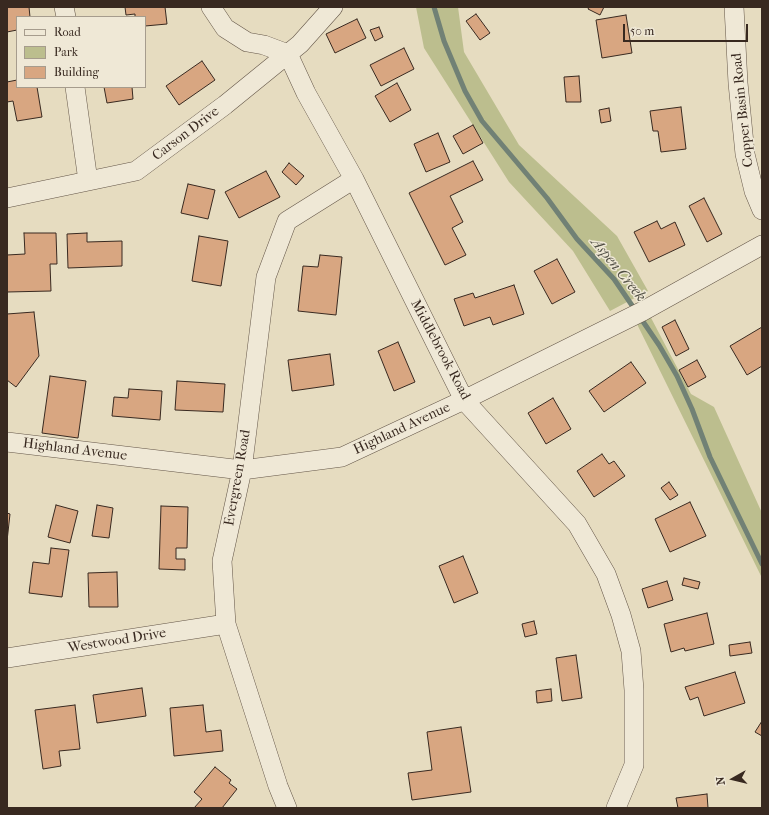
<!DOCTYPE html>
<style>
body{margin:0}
#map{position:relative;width:769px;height:815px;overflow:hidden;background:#e6dcc0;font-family:"IM FELL French Canon",serif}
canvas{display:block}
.frame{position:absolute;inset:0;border:8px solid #382920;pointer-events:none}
.legend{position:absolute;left:16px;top:16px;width:130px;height:72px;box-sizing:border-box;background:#efe8d6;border:1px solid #a69c8d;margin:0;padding:5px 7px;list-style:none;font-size:12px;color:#382920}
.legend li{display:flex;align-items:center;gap:8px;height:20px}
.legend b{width:20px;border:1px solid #a69c8d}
.north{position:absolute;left:713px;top:759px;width:40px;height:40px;-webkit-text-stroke:3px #efe8d6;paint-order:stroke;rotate:262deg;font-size:11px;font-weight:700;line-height:16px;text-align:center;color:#382920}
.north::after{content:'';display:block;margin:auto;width:14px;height:18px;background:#382920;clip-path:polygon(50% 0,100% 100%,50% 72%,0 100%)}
.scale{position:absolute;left:623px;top:24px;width:125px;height:18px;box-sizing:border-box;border:2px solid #382920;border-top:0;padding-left:5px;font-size:12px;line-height:14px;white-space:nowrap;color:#382920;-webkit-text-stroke:3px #efe8d6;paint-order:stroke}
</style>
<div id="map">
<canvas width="769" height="815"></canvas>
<div class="frame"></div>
<ul class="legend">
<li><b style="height:5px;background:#efe8d6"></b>Road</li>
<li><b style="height:11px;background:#bcbe8e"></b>Park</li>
<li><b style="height:11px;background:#d8a681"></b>Building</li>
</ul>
<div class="north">N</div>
<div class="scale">50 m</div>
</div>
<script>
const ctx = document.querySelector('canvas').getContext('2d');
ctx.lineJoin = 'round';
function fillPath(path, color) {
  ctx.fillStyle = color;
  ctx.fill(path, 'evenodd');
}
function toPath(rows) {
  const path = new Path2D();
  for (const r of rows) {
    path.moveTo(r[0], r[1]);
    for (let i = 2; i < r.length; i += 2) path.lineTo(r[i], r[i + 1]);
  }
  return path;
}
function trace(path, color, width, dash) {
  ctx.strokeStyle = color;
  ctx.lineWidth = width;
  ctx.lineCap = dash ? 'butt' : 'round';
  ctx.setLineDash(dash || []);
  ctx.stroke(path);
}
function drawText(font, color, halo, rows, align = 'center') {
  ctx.font = font + ' "IM FELL French Canon",serif';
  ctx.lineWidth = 3;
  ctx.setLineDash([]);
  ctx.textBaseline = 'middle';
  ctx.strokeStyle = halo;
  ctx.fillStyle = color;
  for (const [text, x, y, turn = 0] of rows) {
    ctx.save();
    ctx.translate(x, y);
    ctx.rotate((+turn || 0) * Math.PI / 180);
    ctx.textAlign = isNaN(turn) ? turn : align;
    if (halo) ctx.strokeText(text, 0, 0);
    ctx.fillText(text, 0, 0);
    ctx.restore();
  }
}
const green = toPath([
 [416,7,458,7,464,52,519,145,617,236,648,291,610,311,573,251,509,182,424,48],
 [649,314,691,394,714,407,762,513,762,578,635,320]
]);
const stream = toPath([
 [434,7,444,41,465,91,482,121,547,198,577,239,614,279,659,345,677,376,692,409,710,457,762,564]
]);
const building = toPath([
 [7,7,29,7,30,17,17,17,17,30,7,32,7,7],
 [125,7,165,7,167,24,145,26,145,17,135,17,135,14,126,15,125,7],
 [589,7,604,7,600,15,588,9,589,7],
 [476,14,490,33,480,40,466,21,476,14],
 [626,15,632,53,602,58,596,20,626,15],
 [357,19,366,38,335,53,326,34,357,19],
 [379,27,383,37,375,41,370,30,379,27],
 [404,48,414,69,381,86,370,65,404,48],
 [202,61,215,80,179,105,166,86,202,61],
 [579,76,581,102,566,102,564,77,579,76],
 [17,80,17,87,37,87,42,117,17,121,13,101,7,102,7,82,17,80],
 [397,83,411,110,390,122,375,96,397,83],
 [104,87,132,87,133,99,107,103,104,87],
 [681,107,686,149,661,152,658,131,653,131,650,111,681,107],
 [609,108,611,121,601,123,599,110,609,108],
 [473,125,483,143,463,154,453,136,473,125],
 [438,133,450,162,426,172,414,144,438,133],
 [473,161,483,180,450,196,463,222,452,228,466,255,445,265,409,193,473,161],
 [289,163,304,176,296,185,282,172,289,163],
 [266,171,280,197,239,218,225,192,266,171],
 [188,184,215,190,208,219,181,213,188,184],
 [704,198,722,234,707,242,689,206,704,198],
 [657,221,661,229,675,222,685,245,649,262,634,232,657,221],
 [24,233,56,233,57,264,50,264,51,291,7,292,7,255,25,254,24,233],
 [87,233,87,242,122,241,122,266,68,268,67,234,87,233],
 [199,236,228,241,221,286,192,281,199,236],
 [320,255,342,257,336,315,298,311,303,266,318,267,320,255],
 [557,259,575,292,552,304,534,271,557,259],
 [514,285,524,314,493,325,490,317,464,326,454,299,473,293,475,298,514,285],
 [34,312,39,356,16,387,7,380,7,314,34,312],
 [675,320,689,349,676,356,662,327,675,320],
 [762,327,762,366,747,375,730,346,762,327],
 [398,342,415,382,394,391,378,351,398,342],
 [330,354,334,385,292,391,288,360,330,354],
 [697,360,706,377,688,387,679,370,697,360],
 [631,362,646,383,604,412,589,391,631,362],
 [50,376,86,381,78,438,42,433,50,376],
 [177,381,225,384,223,412,175,410,177,381],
 [129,389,162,391,160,420,112,416,114,397,128,398,129,389],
 [553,398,571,429,546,444,528,413,553,398],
 [602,454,609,464,614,461,625,476,594,497,577,471,602,454],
 [669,482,678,495,670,500,661,488,669,482],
 [690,502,706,536,670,552,655,519,690,502],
 [56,505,78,511,70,543,48,537,56,505],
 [97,505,113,508,109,538,92,536,97,505],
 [161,506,188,507,187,548,176,548,176,559,185,559,185,570,159,569,161,506],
 [7,513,10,514,7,541,7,513],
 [51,548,69,550,62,597,29,593,33,562,49,564,51,548],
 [463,556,478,593,454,603,439,566,463,556],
 [117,572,118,607,89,607,88,573,117,572],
 [684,578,700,582,698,589,682,585,684,578],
 [667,581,673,600,648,608,642,589,667,581],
 [707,613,714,644,685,651,684,648,671,652,664,624,707,613],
 [534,621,537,634,525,637,522,624,534,621],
 [750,642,752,653,730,656,729,645,750,642],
 [576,655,582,698,562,701,556,658,576,655],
 [735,672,745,703,704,716,698,697,690,700,685,687,735,672],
 [142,688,146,716,97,723,93,695,142,688],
 [551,689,552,701,537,703,536,691,551,689],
 [75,705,80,749,59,751,61,766,43,769,35,710,75,705],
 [203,705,206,732,221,730,223,751,174,756,170,708,203,705],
 [762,721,762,736,755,732,762,721],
 [461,727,471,792,412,800,408,773,432,770,427,732,461,727],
 [215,767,231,780,229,783,237,789,222,808,194,808,202,799,194,792,215,767],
 [707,794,708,808,678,808,676,798,707,794]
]);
const minor = toPath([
 [64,7,66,17],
 [211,7,225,28,247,42,264,45,288,54,306,93,354,179,464,400,577,524,606,574,621,615,631,651,634,690,634,765,616,808],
 [734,7,738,83,745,154,754,191,762,210],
 [75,87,88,181],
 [7,198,136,171,225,105,300,44,333,7],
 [7,442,242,470,342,457,464,400,643,311,762,245],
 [7,658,226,624],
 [287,808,278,786,226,624,222,561,242,470,266,277,287,221,354,179]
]);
const streetNames = [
 ["Copper Basin Road",743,110,-96],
 ["Carson Drive",186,134,-37],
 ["Middlebrook Road",440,350,62],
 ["Highland Avenue",402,429,-25],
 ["Highland Avenue",75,450,7],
 ["Evergreen Road",238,478,-80],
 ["Westwood Drive",117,641,-9]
];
const waterNames = [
 ["Aspen Creek",618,270,51]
];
fillPath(green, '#bcbe8e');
trace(stream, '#718175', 5);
fillPath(building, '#d8a681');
trace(building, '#382920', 1);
trace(minor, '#645648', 20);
trace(minor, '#efe8d6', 19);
drawText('14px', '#382920', '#efe8d6', streetNames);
drawText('italic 15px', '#504e43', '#efe8d6', waterNames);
</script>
